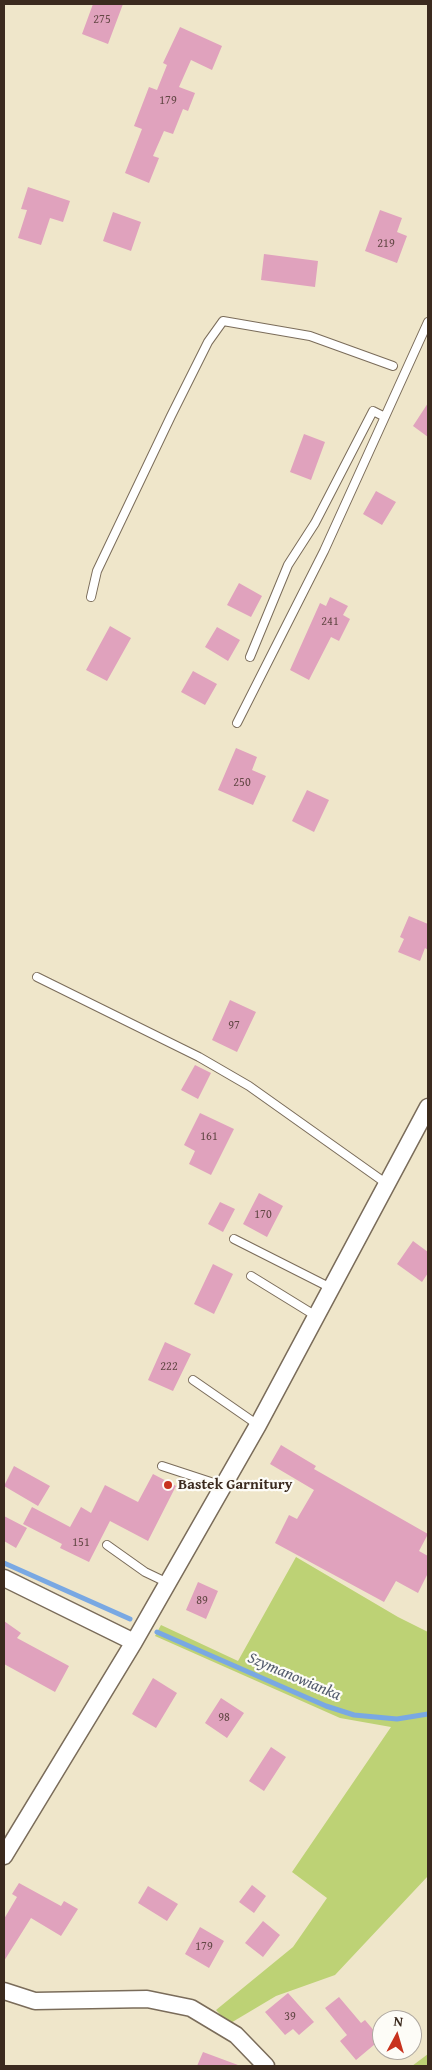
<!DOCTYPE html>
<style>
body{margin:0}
#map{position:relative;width:432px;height:2070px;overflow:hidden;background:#efe6ca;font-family:"Gentium Book Plus",serif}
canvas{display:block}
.frame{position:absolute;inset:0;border:5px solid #3b2a1e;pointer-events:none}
.north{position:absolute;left:372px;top:2010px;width:50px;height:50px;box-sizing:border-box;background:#fdfcf7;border:1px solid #afa8a0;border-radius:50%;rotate:6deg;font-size:14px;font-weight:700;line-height:20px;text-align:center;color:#3b2a1e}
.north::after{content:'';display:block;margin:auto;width:18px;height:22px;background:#c8321e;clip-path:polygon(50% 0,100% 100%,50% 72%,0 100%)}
</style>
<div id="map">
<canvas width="432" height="2070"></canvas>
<div class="frame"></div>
<div class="north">N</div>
</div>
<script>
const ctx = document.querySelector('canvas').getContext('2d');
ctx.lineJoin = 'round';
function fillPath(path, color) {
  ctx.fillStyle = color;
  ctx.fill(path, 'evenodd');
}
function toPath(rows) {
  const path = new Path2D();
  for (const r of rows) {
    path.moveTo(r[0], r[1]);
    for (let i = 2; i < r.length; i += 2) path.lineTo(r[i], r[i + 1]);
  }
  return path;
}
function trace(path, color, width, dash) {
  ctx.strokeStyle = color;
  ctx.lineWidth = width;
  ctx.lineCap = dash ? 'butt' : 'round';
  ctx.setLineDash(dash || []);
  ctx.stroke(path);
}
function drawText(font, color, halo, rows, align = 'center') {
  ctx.font = font + ' "Gentium Book Plus",serif';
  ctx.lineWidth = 4.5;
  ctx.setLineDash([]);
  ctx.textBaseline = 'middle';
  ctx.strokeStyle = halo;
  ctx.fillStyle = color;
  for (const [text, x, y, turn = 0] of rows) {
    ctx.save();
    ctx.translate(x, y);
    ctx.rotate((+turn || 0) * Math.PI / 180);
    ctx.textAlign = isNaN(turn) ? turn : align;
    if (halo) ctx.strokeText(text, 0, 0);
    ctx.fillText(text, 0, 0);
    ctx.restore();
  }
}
const green = toPath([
 [296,1557,398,1617,428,1632,428,1876,335,1975,276,1996,229,2024,216,2010,293,1947,327,1898,292,1872,391,1727,340,1718,155,1636,161,1625,238,1661],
 [428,2054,428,2066,412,2066]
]);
const stream = toPath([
 [4,1563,130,1619],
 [157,1632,326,1706,354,1715,397,1719,428,1714]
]);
const building = toPath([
 [93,4,123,4,108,44,82,34],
 [180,27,222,46,212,70,191,60,179,87,195,93,188,111,183,109,173,134,164,131,153,156,159,158,149,183,125,173,142,129,134,126,149,87,157,90,167,65,163,63],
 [28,187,70,201,63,222,50,218,41,245,18,238,27,210,21,209],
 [380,210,402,218,397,232,407,236,397,263,365,251],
 [113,212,141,222,131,251,103,241],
 [264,254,318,261,315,287,261,280],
 [428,403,428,437,413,426],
 [304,434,325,442,311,480,290,472],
 [376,491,396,502,382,525,363,514],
 [239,583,262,596,251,617,227,605],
 [330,597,348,606,343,615,350,619,339,641,331,637,309,680,290,670,320,603,326,606],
 [110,626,131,638,107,681,86,670],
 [217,627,240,640,228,661,205,647],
 [193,671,217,684,205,705,181,692],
 [236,748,257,757,252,770,266,776,253,805,218,790],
 [307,790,329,800,314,832,292,821],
 [409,916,428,924,428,950,425,948,420,961,398,952,404,939,400,937],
 [230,1000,256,1012,237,1052,212,1040],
 [195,1065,211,1073,198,1099,181,1090],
 [200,1113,234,1129,211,1175,189,1164,195,1151,184,1145],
 [259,1193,283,1206,267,1237,243,1224],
 [220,1202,235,1209,223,1232,208,1224],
 [413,1241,428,1252,428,1273,422,1282,397,1264],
 [213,1264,233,1274,214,1314,194,1304],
 [165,1342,191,1354,173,1391,148,1380],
 [281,1445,316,1466,314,1469,428,1534,419,1551,428,1556,428,1573,418,1593,396,1581,384,1602,275,1543,289,1515,297,1519,314,1490,270,1464],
 [14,1466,50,1486,38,1506,4,1486],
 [153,1474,176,1486,148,1541,110,1521,89,1562,60,1548,62,1544,23,1524,32,1507,70,1527,81,1507,91,1513,105,1485,138,1502],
 [4,1516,27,1528,16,1548,4,1541],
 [198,1582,218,1591,206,1619,186,1610],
 [4,1621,21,1633,17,1638,69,1666,55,1692,4,1664],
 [153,1678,177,1693,156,1728,132,1714],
 [221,1698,244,1713,227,1738,205,1723],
 [271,1747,286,1757,264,1791,249,1781],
 [19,1883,61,1906,64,1901,78,1909,61,1936,31,1918,4,1961,4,1919,17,1897,12,1894],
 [252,1885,266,1896,254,1913,239,1902],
 [148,1886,178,1904,167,1921,138,1903],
 [263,1921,280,1935,263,1957,245,1943],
 [200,1927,224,1941,209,1968,185,1954],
 [288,1993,314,2022,299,2035,293,2029,285,2035,265,2012],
 [339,1997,361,2023,365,2020,381,2039,356,2060,340,2041,347,2035,325,2008],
 [203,2052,238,2065,238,2066,197,2066]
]);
const lane = toPath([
 [91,597,97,571,171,416,208,342,223,321,310,336,393,366],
 [250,657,288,565,315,523,373,411,383,416],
 [237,723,324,551,428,322],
 [37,977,199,1057,249,1086,387,1184],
 [234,1239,331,1288],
 [251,1276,316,1316],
 [193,1380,258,1425],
 [162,1466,223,1486],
 [107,1545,145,1572,168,1583]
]);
const street = toPath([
 [4,1578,134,1642],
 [4,1856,134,1642,258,1425,428,1107],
 [4,1991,35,2001,147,1999,191,2008,236,2035,266,2066]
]);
const markers = [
 [168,1485,5,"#c8321e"]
];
const numberNames = [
 ["275",102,20],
 ["179",168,101],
 ["219",386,244],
 ["241",330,622],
 ["250",242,783],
 ["97",234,1026],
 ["161",209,1137],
 ["170",263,1215],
 ["222",169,1367],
 ["151",81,1543],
 ["89",202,1601],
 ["98",224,1718],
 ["179",204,1947],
 ["39",290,2017]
];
const poiNames = [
 ["Bastek Garnitury",178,1485]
];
const waterNames = [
 ["Szymanowianka",294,1677,23]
];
fillPath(green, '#bdd275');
trace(stream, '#79a8e3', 5);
fillPath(building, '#e0a2bd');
trace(lane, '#7a6c5a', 10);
trace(street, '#7a6c5a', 19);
trace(lane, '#fff', 8);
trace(street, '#fff', 16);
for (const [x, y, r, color] of markers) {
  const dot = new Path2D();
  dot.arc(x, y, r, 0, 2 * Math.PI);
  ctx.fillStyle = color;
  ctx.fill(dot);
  trace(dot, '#fdfcf7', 2);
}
drawText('12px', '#644846', null, numberNames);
drawText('bold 15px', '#3b2a1e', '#fdfcf7', poiNames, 'left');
drawText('italic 16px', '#545c6d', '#fdfcf7', waterNames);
</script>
